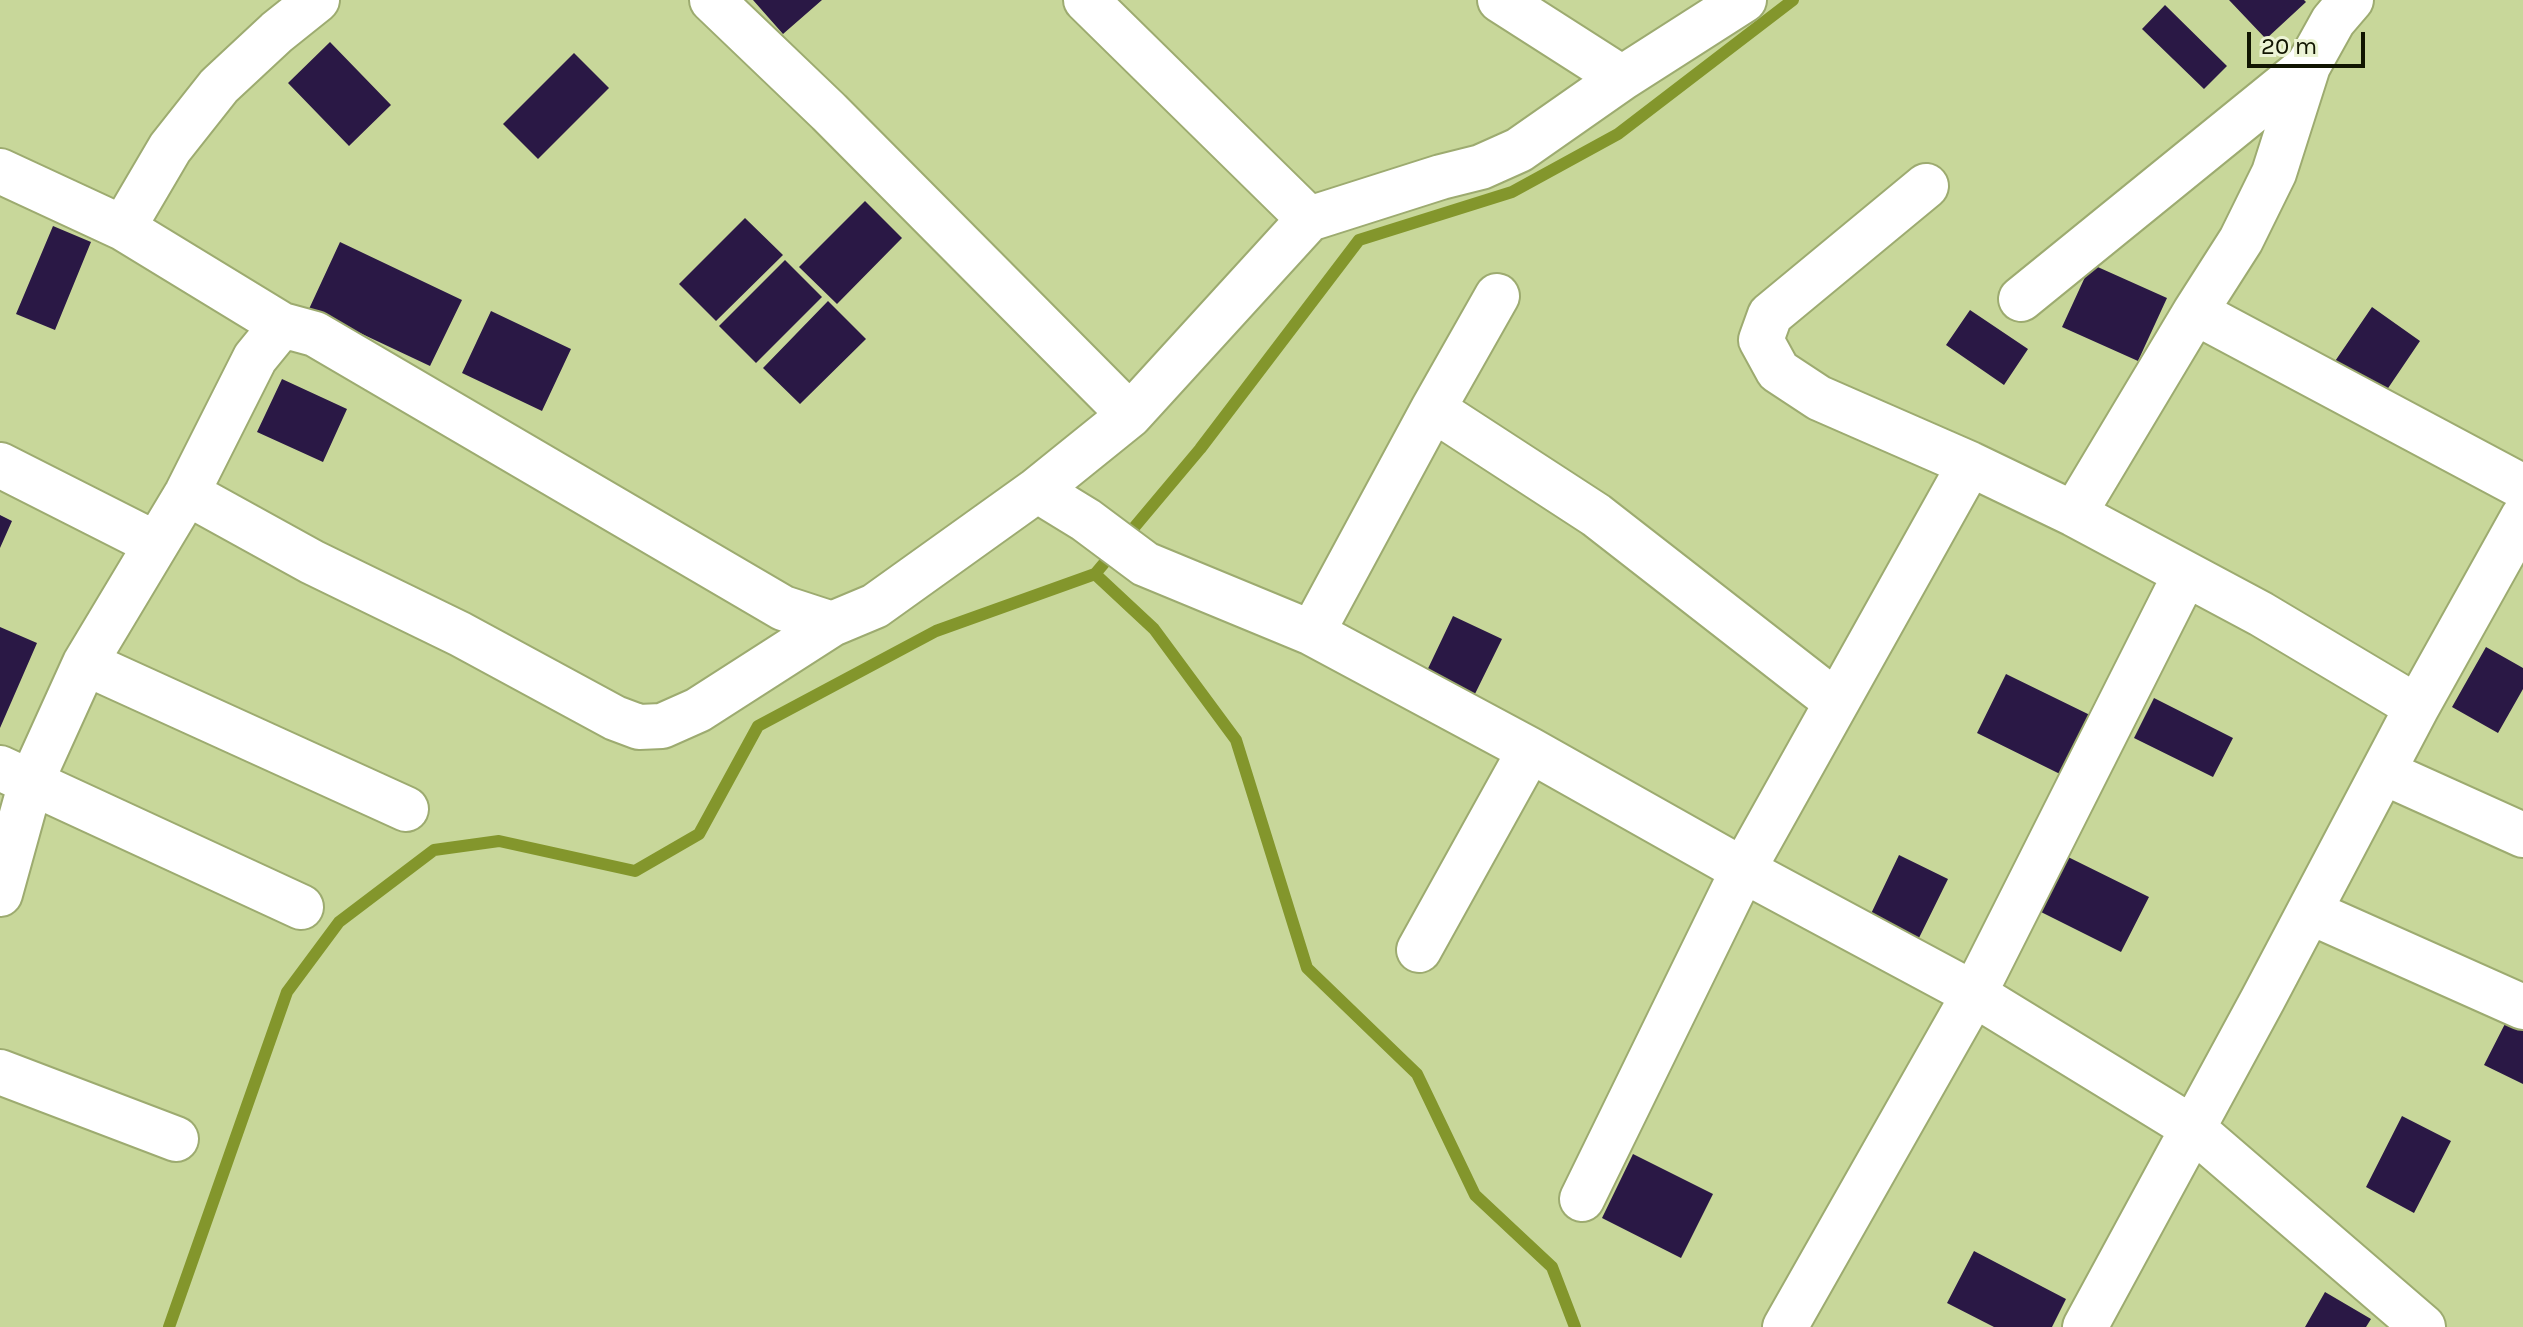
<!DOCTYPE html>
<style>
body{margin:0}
#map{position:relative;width:2523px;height:1327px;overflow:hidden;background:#c8d79a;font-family:Karla,sans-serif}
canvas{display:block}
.scale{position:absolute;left:2247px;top:32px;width:118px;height:36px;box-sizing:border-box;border:4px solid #111501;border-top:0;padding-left:10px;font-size:24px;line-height:28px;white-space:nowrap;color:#111501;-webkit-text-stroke:6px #ecf4d5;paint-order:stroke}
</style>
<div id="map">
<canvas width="2523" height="1327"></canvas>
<div class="scale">20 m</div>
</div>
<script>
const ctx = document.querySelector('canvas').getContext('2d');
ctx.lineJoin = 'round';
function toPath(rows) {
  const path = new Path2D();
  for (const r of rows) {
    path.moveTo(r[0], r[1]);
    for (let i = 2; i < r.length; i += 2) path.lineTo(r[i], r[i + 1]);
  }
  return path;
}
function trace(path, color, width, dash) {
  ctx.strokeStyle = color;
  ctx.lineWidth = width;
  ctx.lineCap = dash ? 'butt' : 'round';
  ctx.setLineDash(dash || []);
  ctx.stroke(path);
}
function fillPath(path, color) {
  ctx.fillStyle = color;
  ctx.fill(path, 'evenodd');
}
const stream = toPath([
 [1095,574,1154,629,1236,740,1307,968,1417,1074,1475,1195,1552,1267,1575,1327],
 [169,1327,287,992,339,922,434,850,499,841,635,871,699,834,758,726,936,631,1095,574,1200,449,1359,240,1512,192,1618,134,1793,0]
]);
const building = toPath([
 [753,0,822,0,783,34],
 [2229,0,2304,0,2306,2,2266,39],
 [2165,5,2227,66,2204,89,2142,29],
 [330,42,391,105,349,146,288,83],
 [574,53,609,88,538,159,503,124],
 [865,201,902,238,837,304,799,267],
 [745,218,783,255,716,321,679,284],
 [53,226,91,242,55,330,16,314],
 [340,242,462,300,430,366,309,309],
 [785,260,822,297,756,363,719,326],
 [2091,264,2167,298,2138,361,2062,327],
 [828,301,866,339,800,404,763,368],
 [2372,307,2420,341,2378,403,2329,370],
 [1970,310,2028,349,2004,385,1946,345],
 [491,311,571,349,542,411,462,373],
 [282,379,347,409,323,462,257,432],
 [0,515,12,521,0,548],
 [1453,616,1502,639,1471,702,1423,679],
 [0,627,37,643,0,728],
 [2486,647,2523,668,2523,689,2498,733,2452,707],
 [2006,674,2092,716,2062,775,1977,733],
 [2154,698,2233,738,2213,777,2134,738],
 [1899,855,1948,879,1916,944,1868,920],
 [2064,855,2149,897,2121,952,2037,910],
 [2510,1014,2523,1021,2523,1084,2484,1065],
 [2402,1116,2451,1141,2414,1213,2366,1187],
 [1633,1154,1713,1194,1681,1258,1602,1218],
 [1974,1251,2066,1299,2052,1327,1994,1327,1947,1303],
 [2325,1292,2371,1319,2366,1327,2305,1327]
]);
const minor = toPath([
 [712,0,829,112,1130,415],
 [1086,0,1309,219],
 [1500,0,1622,78],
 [0,171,123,228,282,325],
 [1926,186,1770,315,1761,340,1778,371,1819,398,1970,464,2074,514,2261,614,2417,707,2523,517],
 [123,228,170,148,219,86,277,32,317,0],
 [2021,299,2308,66],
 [2195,312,2523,487],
 [1433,409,1596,515,1836,702],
 [0,465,156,544],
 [1037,490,1086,520,1145,564,1312,633,1530,750,1743,870,1974,994,2191,1127,2423,1327],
 [187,493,312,562,460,634,615,718,639,727,662,726,698,710,832,624],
 [2074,514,2195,312,2241,240,2274,173,2308,66,2333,21,2351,0],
 [1312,633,1433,409,1497,296],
 [85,663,406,809],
 [0,768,301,907],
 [2383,772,2523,835],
 [0,894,31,782,85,663,187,493,255,358,282,325,315,334,783,608,832,624,875,606,1037,490,1130,415,1309,219,1441,177,1481,167,1519,150,1622,78,1744,0],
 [2310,912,2523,1007],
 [1419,950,1530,750],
 [0,1072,176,1139],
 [1582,1199,1743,870,1970,464],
 [1785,1327,1974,994,2185,575],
 [2085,1327,2263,999,2417,707]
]);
trace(stream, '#83962c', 12);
fillPath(building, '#2a1845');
trace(minor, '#9dab70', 48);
trace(minor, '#fff', 44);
</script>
